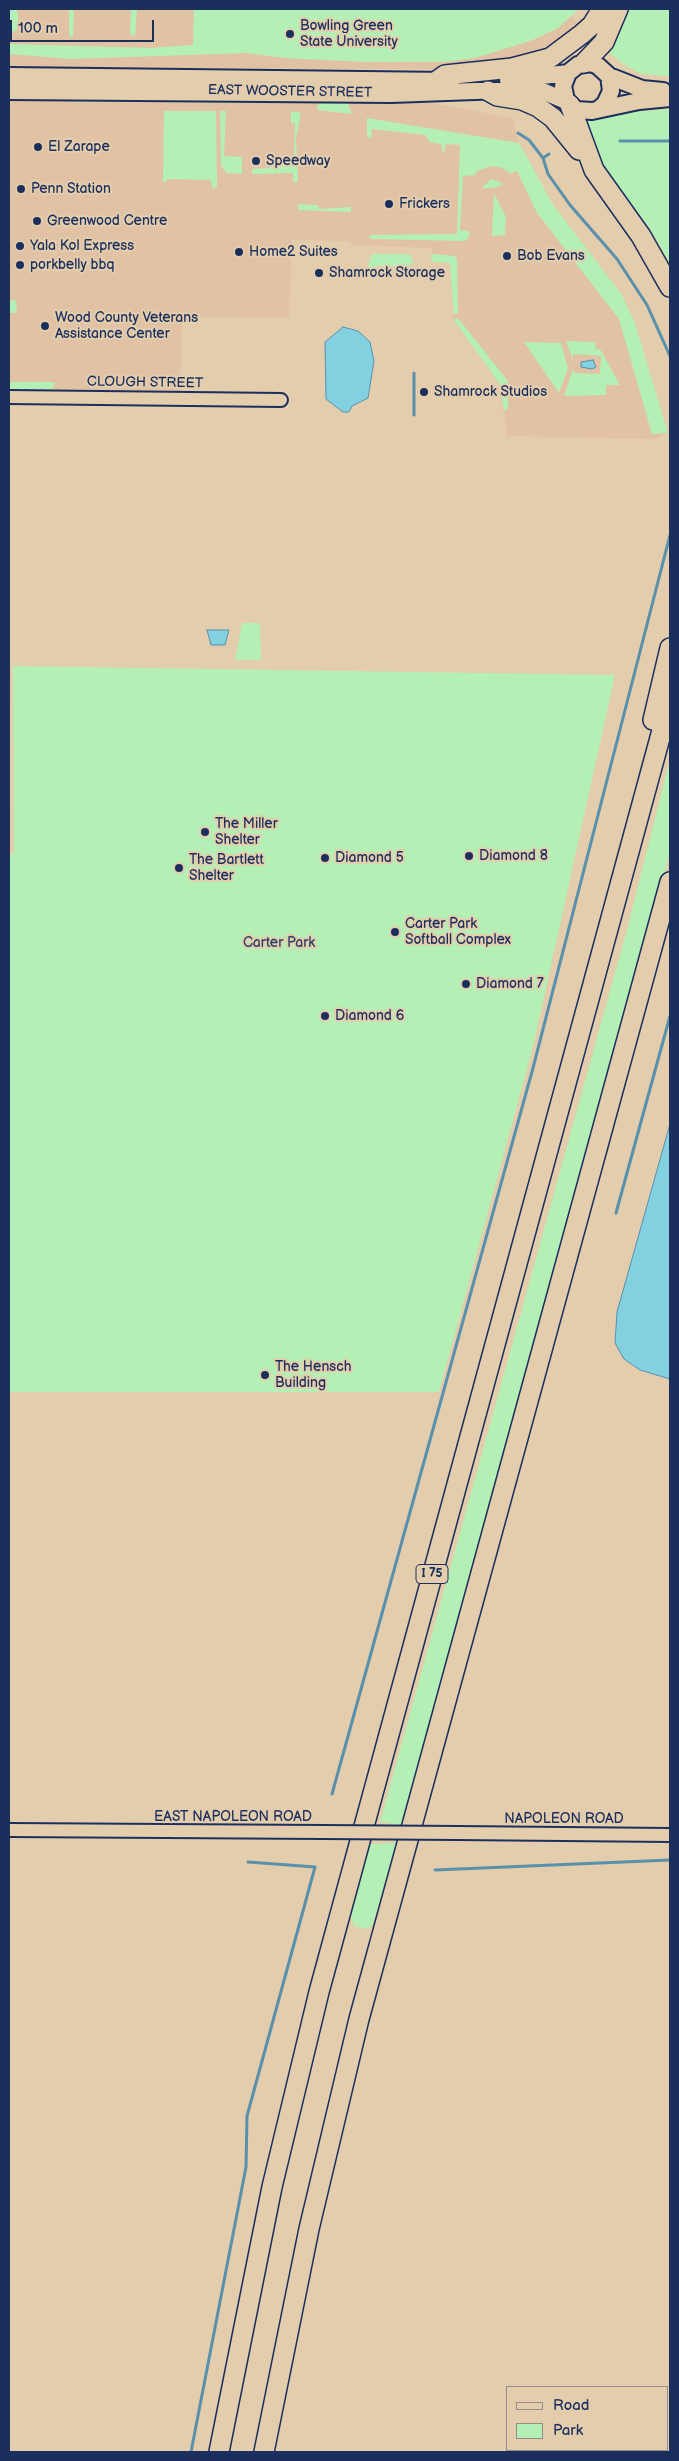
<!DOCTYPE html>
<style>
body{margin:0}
#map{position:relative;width:679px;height:2461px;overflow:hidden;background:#e3cdac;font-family:"Balsamiq Sans",sans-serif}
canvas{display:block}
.frame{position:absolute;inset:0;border:10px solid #1b2f5e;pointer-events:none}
.legend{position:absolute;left:506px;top:2386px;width:162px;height:65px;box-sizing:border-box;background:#e3cdac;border:1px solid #938e8d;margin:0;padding:6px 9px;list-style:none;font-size:15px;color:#1b2f5e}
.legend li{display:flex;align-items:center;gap:10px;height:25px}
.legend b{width:25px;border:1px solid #938e8d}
.scale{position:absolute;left:10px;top:20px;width:144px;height:22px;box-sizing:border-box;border:2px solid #1b2f5e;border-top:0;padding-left:6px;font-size:15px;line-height:18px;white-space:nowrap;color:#1b2f5e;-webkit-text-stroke:4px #e3cdac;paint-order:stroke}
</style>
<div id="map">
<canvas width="679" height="2461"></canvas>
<div class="frame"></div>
<ul class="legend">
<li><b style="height:6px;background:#e3cdac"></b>Road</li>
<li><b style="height:14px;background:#b4f0b5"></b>Park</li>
</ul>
<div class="scale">100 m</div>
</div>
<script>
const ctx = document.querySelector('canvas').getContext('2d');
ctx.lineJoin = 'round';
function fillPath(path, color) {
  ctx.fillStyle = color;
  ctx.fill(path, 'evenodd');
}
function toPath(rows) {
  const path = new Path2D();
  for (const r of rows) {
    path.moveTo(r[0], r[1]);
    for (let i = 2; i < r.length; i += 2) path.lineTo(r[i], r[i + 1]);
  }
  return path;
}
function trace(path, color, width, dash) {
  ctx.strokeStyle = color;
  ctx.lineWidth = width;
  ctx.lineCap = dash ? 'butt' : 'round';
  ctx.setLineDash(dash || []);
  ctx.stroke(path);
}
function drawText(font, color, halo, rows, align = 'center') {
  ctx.font = font + ' "Balsamiq Sans",sans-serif';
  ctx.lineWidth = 4;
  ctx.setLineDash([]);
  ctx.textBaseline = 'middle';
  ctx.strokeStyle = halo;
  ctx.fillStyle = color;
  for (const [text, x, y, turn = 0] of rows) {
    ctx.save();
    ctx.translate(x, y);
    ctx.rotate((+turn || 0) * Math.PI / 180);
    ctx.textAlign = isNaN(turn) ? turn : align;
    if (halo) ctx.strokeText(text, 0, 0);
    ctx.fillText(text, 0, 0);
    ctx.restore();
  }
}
const built = toPath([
 [9,9,564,9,581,26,545,51,522,58,446,69,9,68],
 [9,91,379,93,513,118,519,143,554,206,622,295,635,323,668,433,656,439,507,436,499,383,454,320,450,263,433,262,430,256,433,254,431,248,355,245,347,241,292,240,289,318,182,317,180,398,9,397]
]);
const green = toPath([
 [9,9,16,9,18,13,18,29,15,31,12,32,9,28],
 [69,9,74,9,73,37,70,37,69,34],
 [131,9,137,9,135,37,130,34],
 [194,9,579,9,558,28,533,40,475,58,445,62,364,62,285,58,247,53,71,59,9,54,9,44,150,48,193,45],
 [623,9,670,9,670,76,641,74,620,62,606,49],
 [79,99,144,100,147,102,76,102],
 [168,99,228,100,231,103,166,102],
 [320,100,342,100,348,104,352,114,317,110],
 [670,109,670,264,649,227,623,196,593,152,584,119,597,115],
 [164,111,216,111,217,187,212,188,211,180,167,179,166,182,163,182],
 [220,111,226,111,224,156,242,157,242,174,227,173,221,166],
 [291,111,301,113,296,138,298,182,293,182,293,173,252,174,252,169,270,168,270,165,283,164,283,160,294,159,295,123,291,123],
 [367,118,519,143,554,206,622,295,635,323,668,433,652,434,619,319,537,213,517,171,510,174,503,168,491,166,477,171,475,175,463,176,460,230,469,231,469,237,465,241,371,239,369,235,457,234,460,145,446,144,444,152,442,151,441,144,430,142,425,135,372,129,371,138,367,137],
 [491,179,498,181,503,184,495,188,482,188],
 [494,193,506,217,505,235,492,236],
 [298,204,318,205,319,209,351,207,351,212,298,210],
 [372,254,409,254,414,262,409,266,376,266,370,272,370,277,367,274,362,279,361,268,367,268],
 [433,254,455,256,457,259,458,313,454,315,450,263,433,262,430,256],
 [16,300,17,313,9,313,9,301],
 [458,318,508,381,508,408,504,411,499,383,454,320],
 [566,341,596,342,595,349,600,349,620,385,606,385,606,395,564,396,573,369,574,373,600,374,601,356,573,354,573,361],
 [524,342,561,343,568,368,559,393],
 [9,382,55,382,53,389,9,389],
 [242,623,260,623,261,660,235,660],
 [13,666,615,675,533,1047,439,1392,9,1392,9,854,14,854],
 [670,759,670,852,652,920,403,1825,380,1822,628,926],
 [398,1843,372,1926,365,1929,354,1926,351,1916,366,1844]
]);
const water = toPath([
 [343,327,358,331,370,342,374,361,368,398,352,406,349,412,343,412,326,399,325,342,343,327],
 [593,360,596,367,592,369,581,367,581,362,593,360],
 [207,630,229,630,225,645,211,645,207,630],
 [670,1124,670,1379,640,1370,624,1359,615,1343,617,1312,670,1124]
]);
const stream = toPath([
 [518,133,529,140,543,158,548,174,570,205,617,259,647,305,670,356],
 [620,141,670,141],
 [543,158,549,154],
 [414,415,414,373],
 [616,1213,670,1016],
 [332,1794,533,1068,670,535],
 [435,1870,670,1860],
 [191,2452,246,2167,247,2116,315,1867,248,1862]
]);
const minor = toPath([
 [9,397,281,400],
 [9,1830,323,1832],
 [457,1833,670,1835]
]);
const major = toPath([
 [9,76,451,81],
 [609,76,642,89,663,91],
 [508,80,568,73],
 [9,91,391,94,531,89,545,92,568,102],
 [599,109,605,104,611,91,609,76,598,66,591,63,578,65,568,73,563,86,566,100,576,110,592,111,639,101,670,98]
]);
const highway = toPath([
 [584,63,604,42,618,9],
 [438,80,445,75,512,68,550,58,582,34,592,25,602,9],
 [488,91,497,96,522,100,538,107,553,118,579,150],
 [570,105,594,170,641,236,670,287],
 [653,720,670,648],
 [219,2452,272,2187,319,1992,670,701],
 [264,2452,309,2229,359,2019,670,882]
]);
const minorBridge = toPath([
 [323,1832,457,1833]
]);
const markers = [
 [290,34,5,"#1b2f5e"],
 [38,147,5,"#1b2f5e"],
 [256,161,5,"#1b2f5e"],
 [21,189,5,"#1b2f5e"],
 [389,204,5,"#1b2f5e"],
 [37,221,5,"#1b2f5e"],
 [20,246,5,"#1b2f5e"],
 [239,252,5,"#1b2f5e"],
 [507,256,5,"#1b2f5e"],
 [20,265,5,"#1b2f5e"],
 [319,273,5,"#1b2f5e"],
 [45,326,5,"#1b2f5e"],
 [424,392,5,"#1b2f5e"],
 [205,832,5,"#1b2f5e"],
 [469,856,5,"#1b2f5e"],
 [325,858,5,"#1b2f5e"],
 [179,868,5,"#1b2f5e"],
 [395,932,5,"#1b2f5e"],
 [466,984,5,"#1b2f5e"],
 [325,1016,5,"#1b2f5e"],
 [265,1375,5,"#1b2f5e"]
];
const shields = [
 [432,1574,32]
];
const shieldNames = [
 ["I 75",432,1574]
];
const poiNames = [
 ["Bowling Green",300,26],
 ["State University",300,42],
 ["El Zarape",48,147],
 ["Speedway",266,161],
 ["Penn Station",31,189],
 ["Frickers",399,204],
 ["Greenwood Centre",47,221],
 ["Yala Kol Express",30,246],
 ["Home2 Suites",249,252],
 ["Bob Evans",517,256],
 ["porkbelly bbq",30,265],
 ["Shamrock Storage",329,273],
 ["Wood County Veterans",55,318],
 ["Assistance Center",55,334],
 ["Shamrock Studios",434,392],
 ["The Miller",215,824],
 ["Shelter",215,840],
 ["Diamond 8",479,856],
 ["Diamond 5",335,858],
 ["The Bartlett",189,860],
 ["Shelter",189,876],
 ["Carter Park",405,924],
 ["Softball Complex",405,940],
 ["Diamond 7",476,984],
 ["Diamond 6",335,1016],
 ["The Hensch",275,1367],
 ["Building",275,1383]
];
const streetNames = [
 ["EAST WOOSTER STREET",290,92,1],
 ["CLOUGH STREET",145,383,1],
 ["EAST NAPOLEON ROAD",233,1817],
 ["NAPOLEON ROAD",564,1819]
];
const parkNames = [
 ["Carter Park",279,943]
];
fillPath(built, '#e2c2a4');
fillPath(green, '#b4f0b5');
fillPath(water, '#82d0e0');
trace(water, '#5990ac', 1);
trace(stream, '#5990ac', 3);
trace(minor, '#1b2f5e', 16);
trace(major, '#1b2f5e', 20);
trace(highway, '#1b2f5e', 22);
trace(minor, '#e3cdac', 12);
trace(major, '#e3cdac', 16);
trace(highway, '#e3cdac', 19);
trace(minorBridge, '#1b2f5e', 16, []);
trace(minorBridge, '#e3cdac', 12);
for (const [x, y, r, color] of markers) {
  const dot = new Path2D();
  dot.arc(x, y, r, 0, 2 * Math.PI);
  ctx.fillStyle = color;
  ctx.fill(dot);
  trace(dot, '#e3cdac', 2);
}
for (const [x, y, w] of shields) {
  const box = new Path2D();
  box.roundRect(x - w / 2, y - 9.5, w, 19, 4);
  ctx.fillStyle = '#e3cdac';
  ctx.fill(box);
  trace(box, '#1b2f5e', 1);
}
drawText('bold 12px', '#1b2f5e', null, shieldNames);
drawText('14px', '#1b2f5e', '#e3cdac', poiNames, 'left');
drawText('14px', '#1b2f5e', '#e3cdac', streetNames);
drawText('14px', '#2a4267', '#e3cdac', parkNames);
</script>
